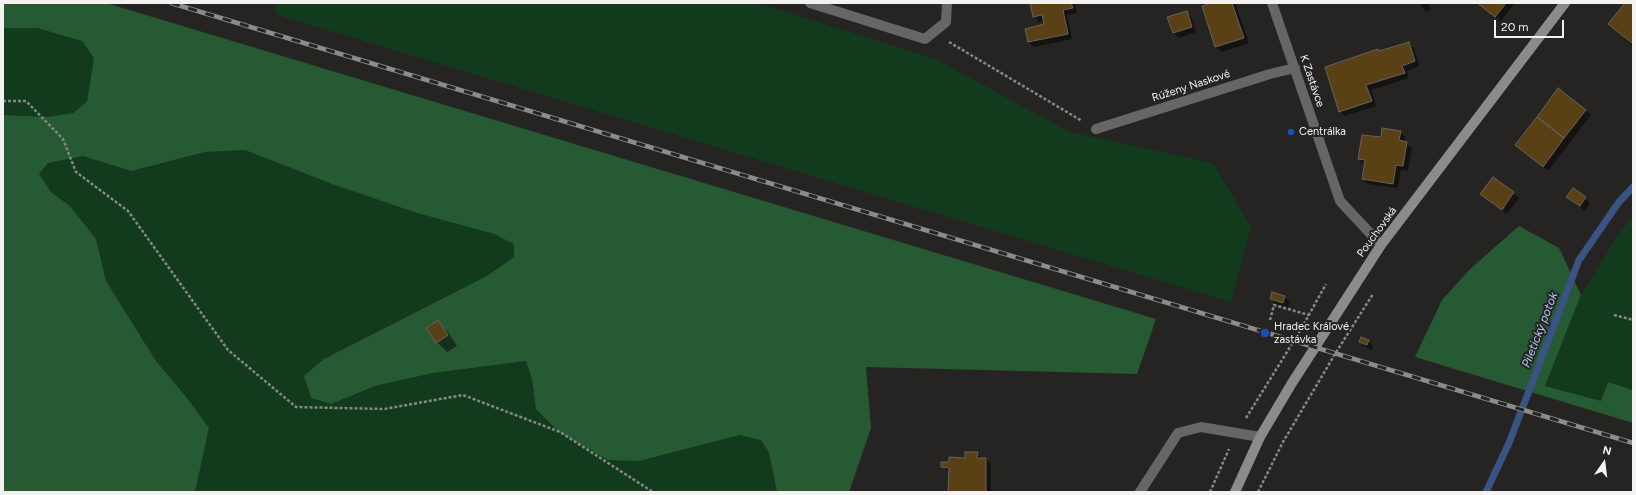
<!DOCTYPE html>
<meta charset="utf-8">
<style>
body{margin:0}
#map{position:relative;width:1636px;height:495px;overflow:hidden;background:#262422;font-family:Figtree,sans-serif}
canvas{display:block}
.frame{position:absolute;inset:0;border:4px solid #f3f2f0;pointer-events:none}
.north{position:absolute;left:1584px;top:443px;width:40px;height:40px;-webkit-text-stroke:3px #262422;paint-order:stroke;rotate:14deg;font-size:11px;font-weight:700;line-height:16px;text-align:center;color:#f3f2f0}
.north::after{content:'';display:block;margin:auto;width:14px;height:18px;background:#f3f2f0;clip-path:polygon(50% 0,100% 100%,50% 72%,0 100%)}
.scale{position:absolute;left:1494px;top:20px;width:70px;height:18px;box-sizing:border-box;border:2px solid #f3f2f0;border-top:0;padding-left:5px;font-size:12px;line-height:14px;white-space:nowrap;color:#f3f2f0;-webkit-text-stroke:3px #262422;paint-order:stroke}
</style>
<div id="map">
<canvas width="1636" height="495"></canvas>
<div class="frame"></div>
<div class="north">N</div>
<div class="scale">20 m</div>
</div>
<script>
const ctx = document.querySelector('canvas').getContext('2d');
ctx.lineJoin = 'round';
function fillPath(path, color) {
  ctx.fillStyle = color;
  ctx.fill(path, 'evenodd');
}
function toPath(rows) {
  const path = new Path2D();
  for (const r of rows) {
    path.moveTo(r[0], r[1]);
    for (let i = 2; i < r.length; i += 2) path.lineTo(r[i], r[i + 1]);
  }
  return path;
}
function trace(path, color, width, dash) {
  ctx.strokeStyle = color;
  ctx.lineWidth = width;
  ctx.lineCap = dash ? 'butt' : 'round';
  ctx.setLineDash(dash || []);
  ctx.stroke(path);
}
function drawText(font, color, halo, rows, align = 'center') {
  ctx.font = font + ' Figtree,sans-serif';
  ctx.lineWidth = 4;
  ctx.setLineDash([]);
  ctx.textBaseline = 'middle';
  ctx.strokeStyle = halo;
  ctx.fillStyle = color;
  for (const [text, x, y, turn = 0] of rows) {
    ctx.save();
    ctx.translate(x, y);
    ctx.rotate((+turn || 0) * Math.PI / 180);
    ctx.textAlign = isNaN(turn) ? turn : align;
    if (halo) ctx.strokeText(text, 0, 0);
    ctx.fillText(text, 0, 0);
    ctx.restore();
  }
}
const green = toPath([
 [273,3,758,3,935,59,1070,132,1213,163,1251,227,1231,302,277,15],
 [3,28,37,28,82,41,94,58,87,103,73,113,48,117,3,115],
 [245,150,332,184,417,213,494,234,514,244,514,257,487,276,331,404,375,386,433,373,526,361,532,379,536,409,639,461,740,435,761,440,769,453,777,492,195,492,209,428,187,398,156,361,106,281,96,239,70,206,51,192,39,174,48,163,83,156,131,171,205,152],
 [1633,216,1633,390,1608,382,1601,401,1545,386,1581,295,1618,235]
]);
const forest = toPath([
 [3,3,106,3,1156,319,1137,374,866,367,871,428,849,492,777,492,769,453,761,440,740,435,639,461,608,460,559,432,536,409,532,379,526,361,433,373,375,386,331,404,311,398,304,376,324,359,487,276,514,257,514,244,494,234,417,213,332,184,245,150,205,152,131,171,83,156,48,163,39,174,51,192,70,206,96,239,106,281,156,361,187,398,209,428,195,492,3,492,3,115,48,117,73,113,87,102,94,58,82,41,37,28,3,28],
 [1519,226,1559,248,1581,295,1545,386,1601,401,1608,382,1633,390,1633,423,1415,357,1442,300,1470,269]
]);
const shadow = toPath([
 [1034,3,1075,3,1077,13,1067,15,1072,39,1034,47,1029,42,1026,30,1045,25,1044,20,1039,22,1034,16],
 [1202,3,1235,3,1249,43,1222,52,1216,47],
 [1419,3,1428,3,1431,10,1426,12],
 [1476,3,1515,3,1501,21],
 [1627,3,1633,3,1633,47,1610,24],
 [1186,12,1191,17,1196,32,1179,38,1174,33,1169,18],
 [1408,43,1414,48,1419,66,1407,71,1409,78,1371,90,1376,106,1345,116,1340,111,1380,52],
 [1586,110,1591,115,1548,171,1516,145],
 [1400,132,1405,137,1404,142,1412,148,1408,171,1401,170,1398,188,1368,184,1363,179,1364,164,1359,159,1382,139],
 [1493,178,1519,198,1507,214,1482,194],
 [1568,197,1585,198,1590,203,1585,211],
 [1272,293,1285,297,1290,302,1288,307,1276,304,1271,299],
 [438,322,448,332,457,346,447,352,437,342],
 [1368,341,1373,346,1372,350,1365,347,1360,342],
 [977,453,982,459,986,459,991,464,991,492,949,492,950,472,942,467]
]);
const stream = toPath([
 [1486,492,1509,443,1579,260,1619,202,1633,187]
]);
const building = toPath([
 [1030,3,1071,3,1073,8,1063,10,1068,34,1028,42,1025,29,1044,24,1042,15,1033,17,1030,3],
 [1210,3,1232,3,1244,38,1215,47,1202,6,1210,3],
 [1477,3,1506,3,1495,17,1477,3],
 [1625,3,1633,3,1633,44,1608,24,1625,3],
 [1187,11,1192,27,1173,33,1167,17,1187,11],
 [1409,42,1415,61,1402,66,1405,73,1366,85,1372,101,1339,112,1325,67,1378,49,1379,51,1409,42],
 [1558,88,1586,110,1564,138,1537,117,1558,88],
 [1537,117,1564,138,1543,167,1515,145,1537,117],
 [1382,128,1401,131,1399,140,1407,142,1403,166,1396,165,1393,184,1362,179,1365,160,1358,159,1362,135,1381,137,1382,128],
 [1493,177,1514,192,1502,210,1480,194,1493,177],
 [1573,188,1586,197,1580,206,1566,197,1573,188],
 [1272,292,1285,296,1283,303,1270,299,1272,292],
 [438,320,448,335,436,343,426,328,438,320],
 [1361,337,1369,340,1367,345,1359,342,1361,337],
 [965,452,978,452,977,458,986,458,986,492,948,492,949,468,941,467,941,462,949,462,949,457,965,458,965,452]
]);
const path = toPath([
 [949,42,1082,121],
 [3,101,26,101,63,139,76,172,128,211,228,350,296,407,384,409,463,395,560,432,653,492],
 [1614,315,1633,320],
 [1270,320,1274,305,1309,315],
 [1287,327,1300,331],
 [1246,418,1300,331,1326,284],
 [1210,492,1229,449],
 [1258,492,1283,442,1335,354,1373,294]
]);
const lane = toPath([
 [1140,492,1178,433,1201,427,1260,437]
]);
const street = toPath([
 [810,3,925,39,946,22,947,3],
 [1272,3,1340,201,1381,245],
 [1096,129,1270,74,1295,68]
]);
const secondary = toPath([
 [1235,492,1260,437,1292,383,1381,245,1565,3]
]);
const rail = toPath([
 [171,3,1633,443]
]);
const markers = [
 [1291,132,4,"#1a4fb4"],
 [1265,333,5,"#1a4fb4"]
];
const streetNames = [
 ["K Zastávce",1312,81,71],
 ["Rúženy Naskové",1191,86,-18],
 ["Pouchovská",1377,232,-54]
];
const poiNames = [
 ["Centrálka",1299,132],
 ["Hradec Králové",1274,327],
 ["zastávka",1274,340]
];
const waterNames = [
 ["Piletický potok",1540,330,-69]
];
fillPath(green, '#123a1d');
fillPath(forest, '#265a33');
fillPath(shadow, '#0007');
trace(stream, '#395382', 7);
fillPath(building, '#5a4115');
trace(building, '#656360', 1);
trace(path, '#888785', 2.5, [3, 2]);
trace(lane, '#676665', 10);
trace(street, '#676665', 10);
trace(secondary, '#8c8b89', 10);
trace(rail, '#8d8c8a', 4.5);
trace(rail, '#262422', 3, [9]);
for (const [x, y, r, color] of markers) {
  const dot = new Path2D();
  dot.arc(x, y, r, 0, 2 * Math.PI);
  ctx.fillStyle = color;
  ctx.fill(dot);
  trace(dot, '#262422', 1.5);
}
drawText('11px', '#f3f2f0', '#262422', streetNames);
drawText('11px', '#f3f2f0', '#262422', poiNames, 'left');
drawText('italic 12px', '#b3ccf9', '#262422', waterNames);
</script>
